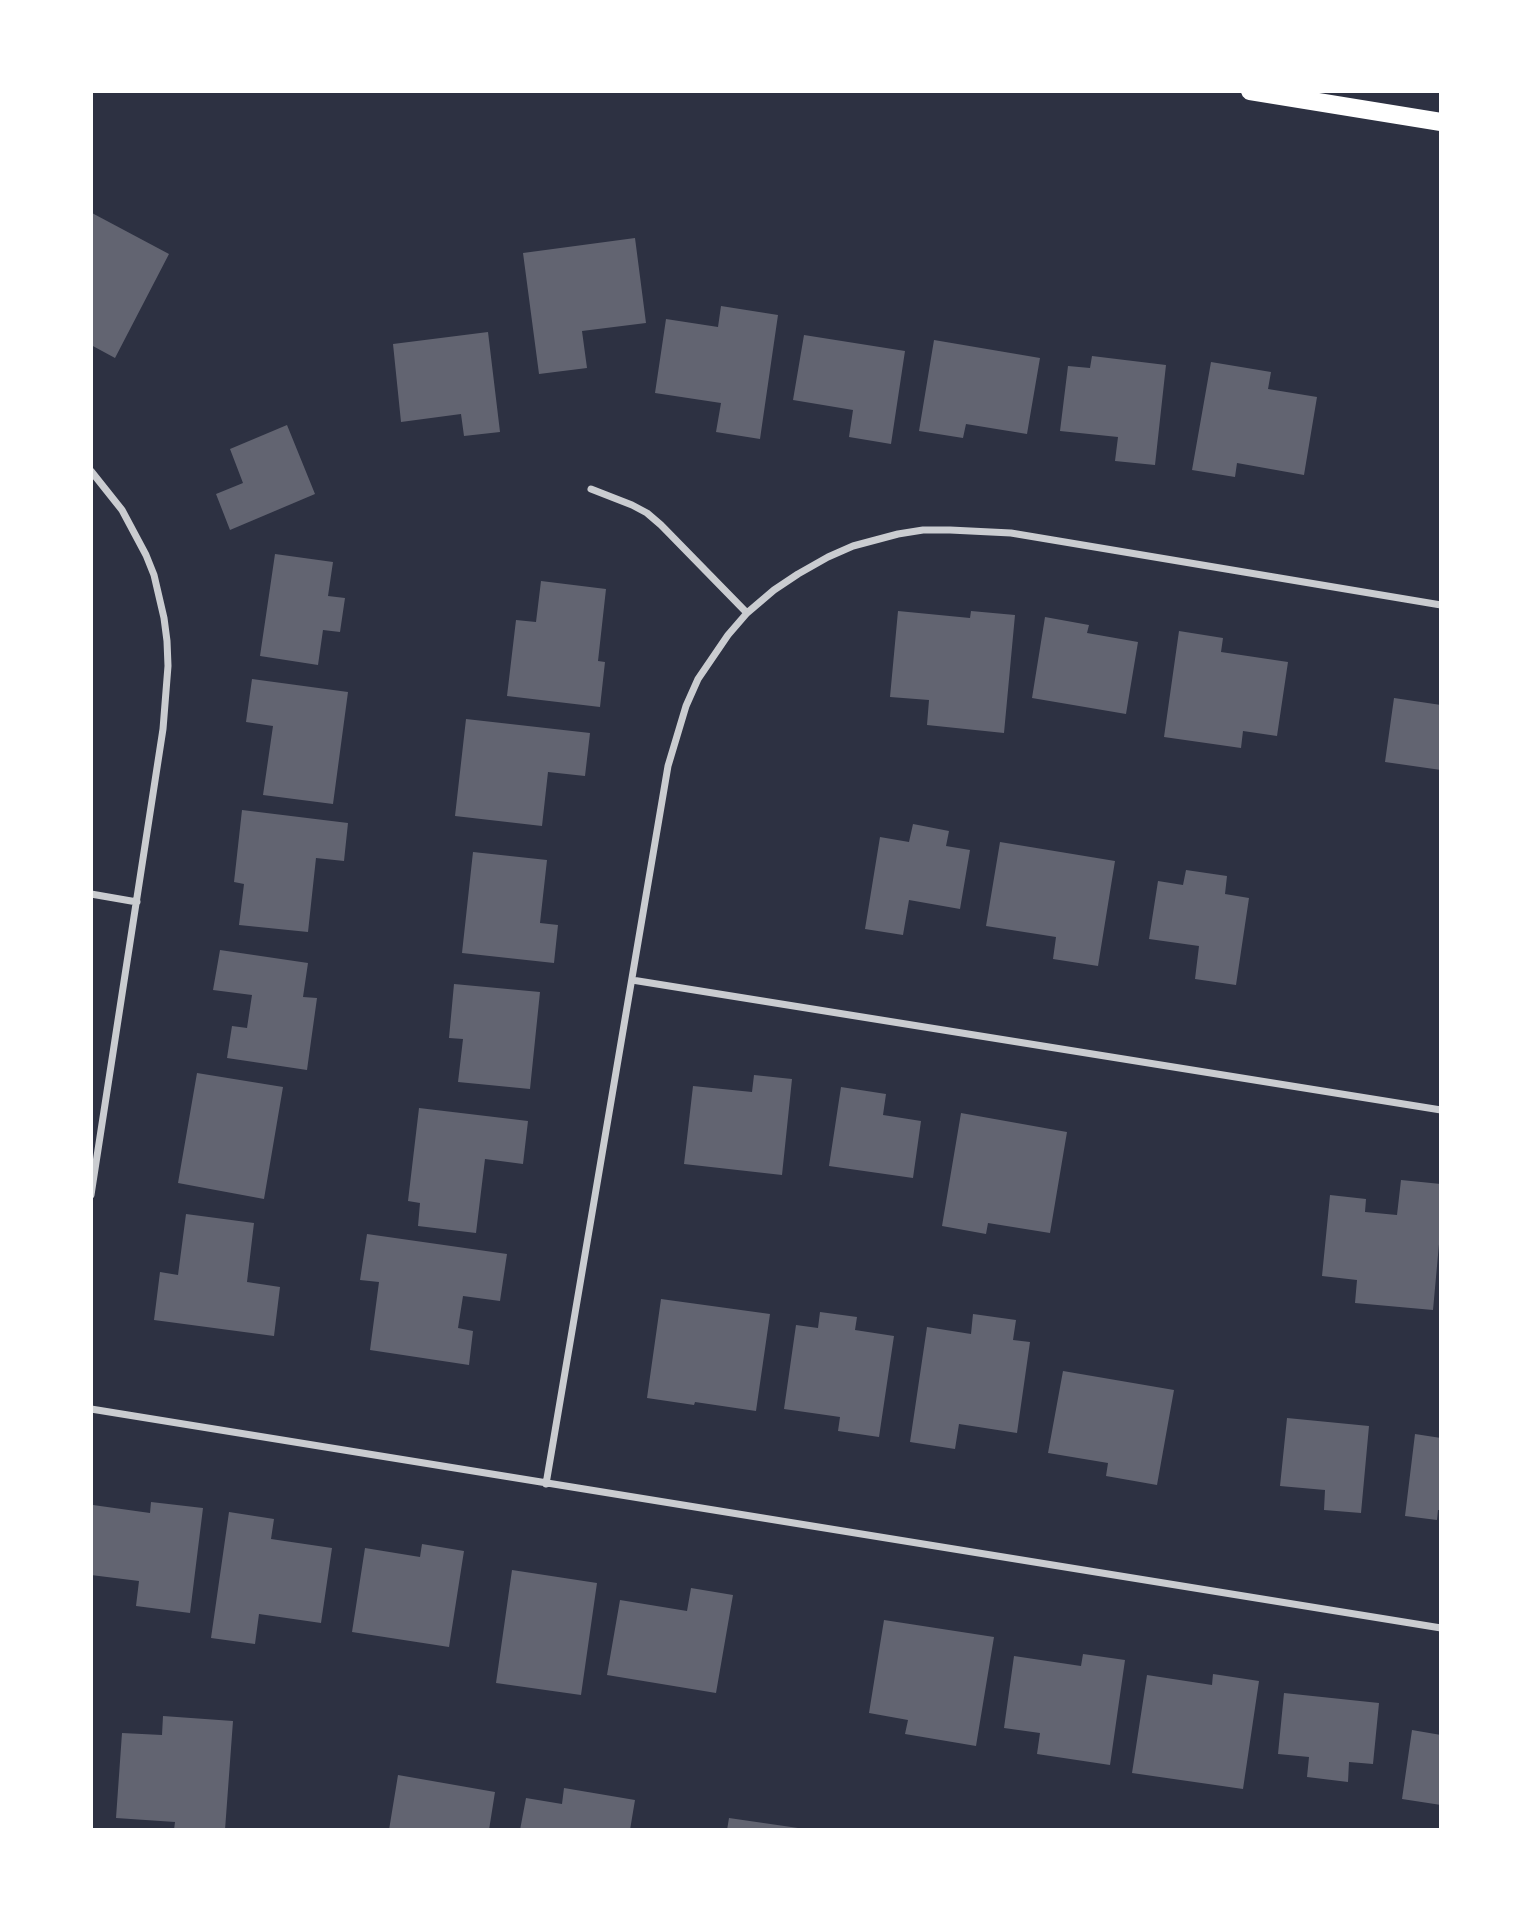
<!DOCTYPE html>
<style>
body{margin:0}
#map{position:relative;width:1532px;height:1921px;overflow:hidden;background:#2d3142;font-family:Inter,sans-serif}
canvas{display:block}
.frame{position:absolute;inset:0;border:93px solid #fff;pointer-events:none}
</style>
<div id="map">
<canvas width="1532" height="1921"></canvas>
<div class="frame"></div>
</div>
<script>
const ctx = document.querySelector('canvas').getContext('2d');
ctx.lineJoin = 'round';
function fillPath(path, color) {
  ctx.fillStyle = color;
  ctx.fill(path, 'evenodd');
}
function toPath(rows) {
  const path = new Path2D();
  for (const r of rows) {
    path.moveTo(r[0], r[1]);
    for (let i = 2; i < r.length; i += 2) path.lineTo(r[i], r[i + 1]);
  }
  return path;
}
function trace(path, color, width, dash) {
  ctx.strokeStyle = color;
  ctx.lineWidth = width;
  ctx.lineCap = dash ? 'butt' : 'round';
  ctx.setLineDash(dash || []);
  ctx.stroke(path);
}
const building = toPath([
 [92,213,169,254,115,358,91,345],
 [635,238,646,323,582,331,587,368,539,374,523,253],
 [721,306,778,315,760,439,716,432,721,403,655,393,666,319,718,327],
 [488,332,500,432,464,436,461,414,401,422,393,344],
 [804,335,905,351,891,444,849,437,853,410,793,400],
 [934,340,1040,358,1027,434,966,424,963,438,919,431],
 [1092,356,1166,365,1155,465,1115,461,1118,437,1060,431,1068,366,1090,368],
 [1211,362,1271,372,1268,389,1317,397,1304,475,1237,463,1235,477,1192,470],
 [287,425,315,494,230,530,216,494,243,483,230,449],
 [275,554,333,562,328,596,345,598,340,632,323,630,318,665,260,656],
 [541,581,606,589,598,661,605,662,600,707,507,696,516,620,536,622],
 [898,611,970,618,971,611,1015,615,1004,733,927,725,929,700,890,697],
 [1045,617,1089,625,1087,633,1138,642,1126,714,1032,698],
 [1179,631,1223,638,1221,652,1288,662,1277,736,1243,731,1241,748,1164,737],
 [252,679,348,692,333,804,263,795,273,726,246,722],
 [1394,698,1441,705,1441,770,1385,762],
 [466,719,590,733,585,776,548,772,542,826,455,816],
 [242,810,348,823,344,861,316,858,308,932,239,925,244,884,234,882],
 [913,824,949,831,946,846,970,850,960,909,909,900,903,935,865,929,880,837,909,842],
 [1000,842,1115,861,1098,966,1053,959,1056,937,986,926],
 [473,852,547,860,540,923,558,925,554,963,462,953],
 [1186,870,1227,876,1225,894,1249,898,1236,985,1195,979,1199,946,1149,939,1158,881,1183,885],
 [220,950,308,963,303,997,317,998,307,1070,227,1058,232,1026,247,1028,252,995,213,990],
 [454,984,540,992,530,1089,458,1082,463,1039,449,1038],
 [197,1073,283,1087,264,1199,178,1183],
 [754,1075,792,1079,782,1175,684,1164,693,1086,752,1092],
 [841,1087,886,1094,883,1115,921,1121,913,1178,829,1166],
 [419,1108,528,1121,523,1164,485,1159,476,1233,418,1226,420,1203,408,1201],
 [961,1113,1067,1132,1050,1233,988,1223,986,1234,942,1226],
 [1401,1180,1441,1184,1441,1222,1433,1310,1355,1303,1357,1280,1322,1276,1330,1195,1366,1199,1365,1212,1397,1215],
 [186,1214,254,1223,247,1282,280,1287,274,1336,154,1320,160,1272,178,1275],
 [367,1234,507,1254,500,1301,463,1296,458,1328,473,1331,469,1365,370,1350,379,1282,360,1280],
 [661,1299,770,1314,756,1411,695,1402,694,1405,647,1398],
 [820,1312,857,1317,855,1330,894,1336,879,1437,838,1431,840,1417,784,1409,796,1325,818,1328],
 [973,1314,1016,1320,1013,1340,1030,1342,1017,1433,959,1424,955,1449,910,1442,927,1327,971,1334],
 [1063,1371,1174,1390,1157,1485,1106,1476,1108,1463,1048,1453],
 [1287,1418,1369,1426,1361,1513,1324,1510,1325,1490,1280,1486],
 [1415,1434,1441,1438,1441,1510,1438,1510,1437,1520,1405,1516],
 [151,1502,203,1508,190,1613,136,1606,139,1581,91,1575,91,1525,93,1505,150,1513],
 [229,1512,274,1519,271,1539,332,1548,321,1623,259,1614,255,1644,211,1638],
 [422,1544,464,1551,449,1647,352,1632,365,1548,420,1557],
 [512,1570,597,1583,581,1695,496,1683],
 [691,1588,733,1595,716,1693,607,1675,620,1600,687,1611],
 [884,1620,994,1637,976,1746,905,1734,908,1720,869,1713],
 [1083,1654,1125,1660,1110,1765,1037,1754,1040,1733,1004,1728,1014,1656,1081,1666],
 [1213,1674,1259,1681,1243,1789,1132,1773,1147,1675,1212,1685],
 [1284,1693,1379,1703,1373,1764,1349,1762,1348,1782,1307,1777,1309,1757,1278,1754],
 [163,1716,233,1721,225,1830,174,1830,175,1822,116,1818,122,1733,162,1735],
 [1412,1730,1441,1735,1441,1805,1402,1799],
 [398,1775,495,1792,489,1830,389,1830],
 [564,1788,635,1800,630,1830,520,1830,526,1798,562,1804],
 [729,1818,798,1828,798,1830,727,1830]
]);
const minor = toPath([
 [91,471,122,510,146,555,154,575,164,618,167,641,168,666,163,729,91,1195],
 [591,489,632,505,647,513,661,525,747,613],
 [91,894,137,902],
 [632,980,1441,1110],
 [91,1409,1441,1628],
 [546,1484,668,766,686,706,698,679,728,635,747,613,774,590,798,574,828,557,853,546,898,534,923,530,950,530,1011,533,1441,605]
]);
const primary = toPath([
 [1250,91,1441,122]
]);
fillPath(building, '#626471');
trace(minor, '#caccd0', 7);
trace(primary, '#fff', 18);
</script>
